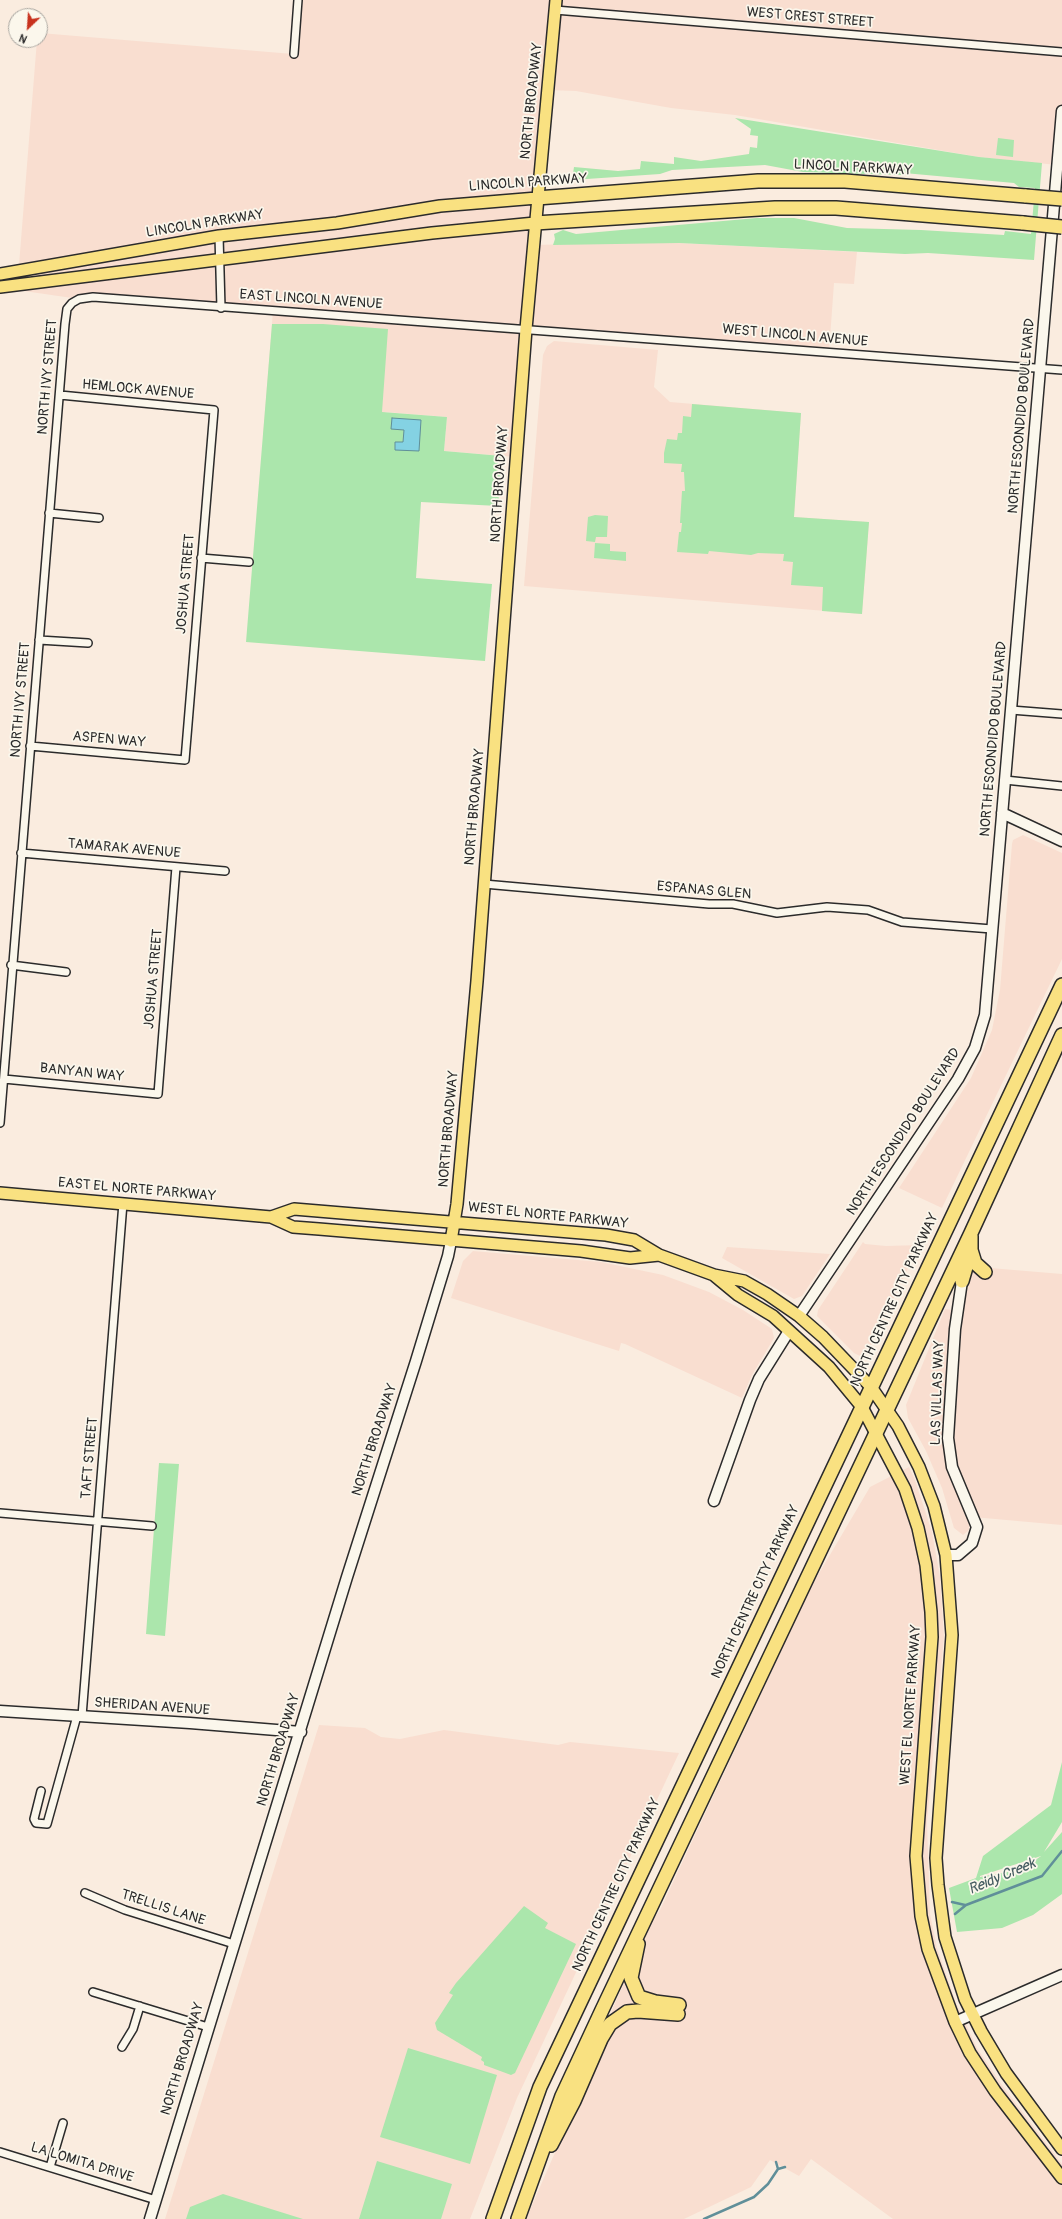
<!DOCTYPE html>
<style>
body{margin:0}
#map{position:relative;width:1062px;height:2219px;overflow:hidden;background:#faecdf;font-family:Pangolin,sans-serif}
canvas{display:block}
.north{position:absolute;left:8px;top:8px;width:40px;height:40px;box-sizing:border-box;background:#fbf7ec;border:1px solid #a8a59f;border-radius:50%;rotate:205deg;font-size:11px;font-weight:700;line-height:16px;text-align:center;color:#2b2b2b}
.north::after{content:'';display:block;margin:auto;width:14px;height:18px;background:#c8321e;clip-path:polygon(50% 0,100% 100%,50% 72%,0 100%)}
</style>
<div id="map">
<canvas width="1062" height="2219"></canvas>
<div class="north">N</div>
</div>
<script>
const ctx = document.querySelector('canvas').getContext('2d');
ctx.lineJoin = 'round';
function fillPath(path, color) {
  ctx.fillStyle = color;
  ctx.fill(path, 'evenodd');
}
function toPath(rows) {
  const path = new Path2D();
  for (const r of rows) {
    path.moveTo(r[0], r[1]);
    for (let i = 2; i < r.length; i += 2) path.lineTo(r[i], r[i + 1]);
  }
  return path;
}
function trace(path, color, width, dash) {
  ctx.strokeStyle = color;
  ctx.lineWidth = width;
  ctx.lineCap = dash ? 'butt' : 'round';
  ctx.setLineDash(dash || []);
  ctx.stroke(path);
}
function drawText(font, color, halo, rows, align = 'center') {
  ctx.font = font + ' Pangolin,sans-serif';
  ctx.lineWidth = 3.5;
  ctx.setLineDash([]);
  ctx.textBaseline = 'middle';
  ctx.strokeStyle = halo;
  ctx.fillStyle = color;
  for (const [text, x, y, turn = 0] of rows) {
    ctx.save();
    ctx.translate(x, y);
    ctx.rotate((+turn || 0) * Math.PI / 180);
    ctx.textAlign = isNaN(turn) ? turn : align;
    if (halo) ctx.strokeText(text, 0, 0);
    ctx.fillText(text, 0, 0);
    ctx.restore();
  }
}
const built = toPath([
 [298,0,1062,0,1062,169,1057,165,979,157,735,115,671,108,576,91,548,90,534,245,659,242,857,252,854,284,834,283,829,352,527,329,516,457,444,451,447,417,385,412,382,447,263,435,273,311,79,299,17,290,37,40,40,40,40,33,293,54],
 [554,341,658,350,654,387,670,402,801,413,794,517,869,522,862,614,524,586,543,355,547,346],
 [1023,835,1062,853,1062,959,942,1208,899,1188,971,1078,992,1030,1000,990,1012,844,1013,840],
 [863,1242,865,1244,886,1246,921,1245,909,1266,868,1352,862,1357,854,1353,817,1316,818,1310],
 [727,1247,830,1254,802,1296,794,1299,722,1258],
 [473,1251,601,1262,663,1275,709,1292,743,1310,772,1329,774,1338,752,1375,742,1398,625,1344,621,1343,619,1351,451,1298,463,1261],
 [966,1266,1062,1274,1062,1525,973,1517,948,1438],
 [945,1309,952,1310,943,1437,951,1478,970,1521,969,1530,963,1535,954,1528,942,1488,926,1451,908,1418,906,1405],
 [909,1467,915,1480,932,1532,940,1577,944,1637,927,1822,930,1914,937,1948,956,2003,977,2048,1002,2085,1062,2164,1062,2219,893,2219,811,2159,799,2176,770,2160,751,2187,684,2219,526,2219,605,2038,612,2010,650,1924,660,1910,811,1587,870,1487],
 [319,1725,365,1728,381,1737,400,1739,444,1730,558,1745,570,1742,679,1753,517,2098,470,2219,165,2219]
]);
const green = toPath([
 [735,118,979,157,1042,163,1034,260,928,253,905,254,679,243,553,245,555,239,554,234,563,230,576,234,757,218,794,218,847,228,921,230,1004,235,1005,231,1031,234,1035,188,1019,187,1014,183,904,173,901,175,803,172,765,165,672,170,660,174,572,180,574,167,618,171,640,169,641,161,674,164,674,157,701,161,749,154,750,147,757,148,758,136,750,135,751,129],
 [998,138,1014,140,1013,157,996,155],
 [272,324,323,324,388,329,382,412,447,417,444,451,502,456,498,506,421,502,416,578,492,584,485,661,246,642],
 [692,404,801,413,794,517,869,522,862,614,822,611,823,587,791,585,793,562,783,561,784,554,758,553,751,555,709,551,708,554,677,552,679,532,681,532,682,523,680,523,682,491,685,491,684,472,681,472,682,464,664,463,664,453,667,439,677,440,678,433,682,433,683,416,691,417],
 [595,515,608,516,607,537,596,537,595,542,586,541,588,517],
 [595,543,610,544,610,551,626,552,626,561,594,558],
 [159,1463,179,1464,165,1636,146,1634],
 [1062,1762,1062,1822,1044,1852,1062,1832,1062,1894,1033,1915,1002,1928,957,1932,949,1888,976,1878,983,1856,1051,1805],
 [1041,1856,1023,1869,980,1877,980,1876],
 [524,1906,548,1923,545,1928,576,1944,515,2073,511,2075,484,2065,484,2062,481,2060,482,2057,437,2030,435,2023,453,1995,449,1993,456,1983],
 [408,2048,497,2075,470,2164,380,2137],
 [377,2161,452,2184,441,2219,359,2219],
 [223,2194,303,2219,186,2219,190,2207]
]);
const water = toPath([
 [392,418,421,420,419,451,395,450,395,442,403,442,404,430,391,429,392,418]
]);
const stream = toPath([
 [952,1902,965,1905],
 [955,1914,966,1905,1042,1876,1062,1851],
 [776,2162,778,2169],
 [704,2219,754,2197,768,2184,778,2169,785,2167]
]);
const street = toPath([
 [555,10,1062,52],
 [294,54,298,0],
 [219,236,221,308],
 [49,513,99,518],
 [201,558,249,562],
 [39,640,88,643],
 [1011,710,1062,714],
 [30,746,185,760,214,410,60,395],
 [1005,780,1062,786],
 [21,853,225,871],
 [484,884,709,904,733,904,777,913,827,907,868,910,902,922,992,929],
 [11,965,66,972],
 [4,1079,158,1094,176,867],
 [0,1123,65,324,67,309,72,303,79,299,93,297,1062,370],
 [0,1513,152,1526],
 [82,1716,123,1203],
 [41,1791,34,1819,36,1823,47,1824,77,1716],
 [85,1893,125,1910,234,1944],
 [93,1992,208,2027],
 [122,2047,133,2029,140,2006],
 [0,2152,156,2200],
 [50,2167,63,2123]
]);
const secondary = toPath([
 [1002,813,1062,841],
 [799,1316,958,1079,975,1048,985,1015,1062,111],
 [714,1501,750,1400,759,1379,789,1331],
 [946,1555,958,1555,972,1543,977,1527,952,1467,948,1438,955,1329,962,1281],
 [0,1711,190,1723,301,1732],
 [955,2022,1062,1975],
 [150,2219,347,1577,416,1361,448,1256,451,1241]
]);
const primary = toPath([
 [0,274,219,236,337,223,440,206,537,198],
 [0,287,432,233,535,223],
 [0,1193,271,1217,293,1227,319,1229,581,1251,630,1258,659,1255],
 [271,1217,294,1209,606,1235,634,1240,659,1255,714,1275,744,1281,767,1294,799,1316,823,1337,871,1387,898,1426,919,1467,934,1506,946,1555,952,1635,936,1858,938,1885,945,1937,965,1999,981,2031,1006,2073,1062,2149],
 [451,1241,457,1204,477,981,526,329,556,0],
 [715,1276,738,1295,773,1316,829,1367,862,1407,905,1489,918,1528,926,1565,931,1612,932,1637,916,1856,921,1916,928,1949,955,2022,970,2053,995,2091,1062,2178]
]);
const highway = toPath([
 [537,198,758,181,845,181,1026,196],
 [535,223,775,208,836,208,1023,223],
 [971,1236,971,1250,975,1263,985,1272],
 [962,1281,971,1250],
 [638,1944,631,1978,639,1997,655,2002,679,2005],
 [551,2145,574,2101,601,2039,610,2024,627,2012,638,2011,678,2014],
 [493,2219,540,2087,1062,985],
 [518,2219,562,2096,602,2010,971,1233,1062,1035]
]);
const highwayBridge = toPath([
 [1026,196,1062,199],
 [1023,223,1062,227]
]);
const streetNames = [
 ["WEST CREST STREET",810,18,5],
 ["NORTH BROADWAY",532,101,-84],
 ["LINCOLN PARKWAY",853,168,3],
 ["LINCOLN PARKWAY",528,183,-4],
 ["LINCOLN PARKWAY",205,224,-9],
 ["EAST LINCOLN AVENUE",311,300,4],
 ["WEST LINCOLN AVENUE",795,336,5],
 ["NORTH IVY STREET",48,377,-85],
 ["HEMLOCK AVENUE",138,390,5],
 ["NORTH ESCONDIDO BOULEVARD",1022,416,-85],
 ["NORTH BROADWAY",500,484,-86],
 ["JOSHUA STREET",186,584,-85],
 ["NORTH IVY STREET",21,700,-85],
 ["NORTH ESCONDIDO BOULEVARD",994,739,-85],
 ["ASPEN WAY",109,740,5],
 ["NORTH BROADWAY",475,807,-85],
 ["TAMARAK AVENUE",124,849,5],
 ["ESPANAS GLEN",704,891,5],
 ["JOSHUA STREET",154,979,-85],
 ["BANYAN WAY",82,1073,6],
 ["NORTH BROADWAY",449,1129,-85],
 ["NORTH ESCONDIDO BOULEVARD",904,1132,-57],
 ["EAST EL NORTE PARKWAY",137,1190,5],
 ["WEST EL NORTE PARKWAY",548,1216,6],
 ["NORTH CENTRE CITY PARKWAY",895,1300,-65],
 ["LAS VILLAS WAY",938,1393,-88],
 ["NORTH BROADWAY",375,1440,-72],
 ["TAFT STREET",90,1458,-85],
 ["NORTH CENTRE CITY PARKWAY",756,1592,-65],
 ["WEST EL NORTE PARKWAY",911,1705,-86],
 ["SHERIDAN AVENUE",152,1707,4],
 ["NORTH BROADWAY",279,1750,-73],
 ["NORTH CENTRE CITY PARKWAY",617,1885,-65],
 ["TRELLIS LANE",163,1908,18],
 ["NORTH BROADWAY",183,2059,-73],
 ["LA LOMITA DRIVE",82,2163,17]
];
const waterNames = [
 ["Reidy Creek",1002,1877,-23]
];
fillPath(built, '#f9ded0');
fillPath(green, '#abe6ac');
fillPath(water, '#84d2e3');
trace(water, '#608f99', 1);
trace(stream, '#608f99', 2.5);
trace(street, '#2b2b2b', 10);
trace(secondary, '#2b2b2b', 13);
trace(primary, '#2b2b2b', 14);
trace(highway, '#2b2b2b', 16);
trace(street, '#fbf7ec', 7);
trace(secondary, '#fbf7ec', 10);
trace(primary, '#f9e181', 11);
trace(highway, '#f9e181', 13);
trace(highwayBridge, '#2b2b2b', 16, []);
trace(highwayBridge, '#f9e181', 13);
drawText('14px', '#2b2b2b', '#fbf7ec', streetNames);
drawText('italic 15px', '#465d62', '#fbf7ec', waterNames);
</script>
